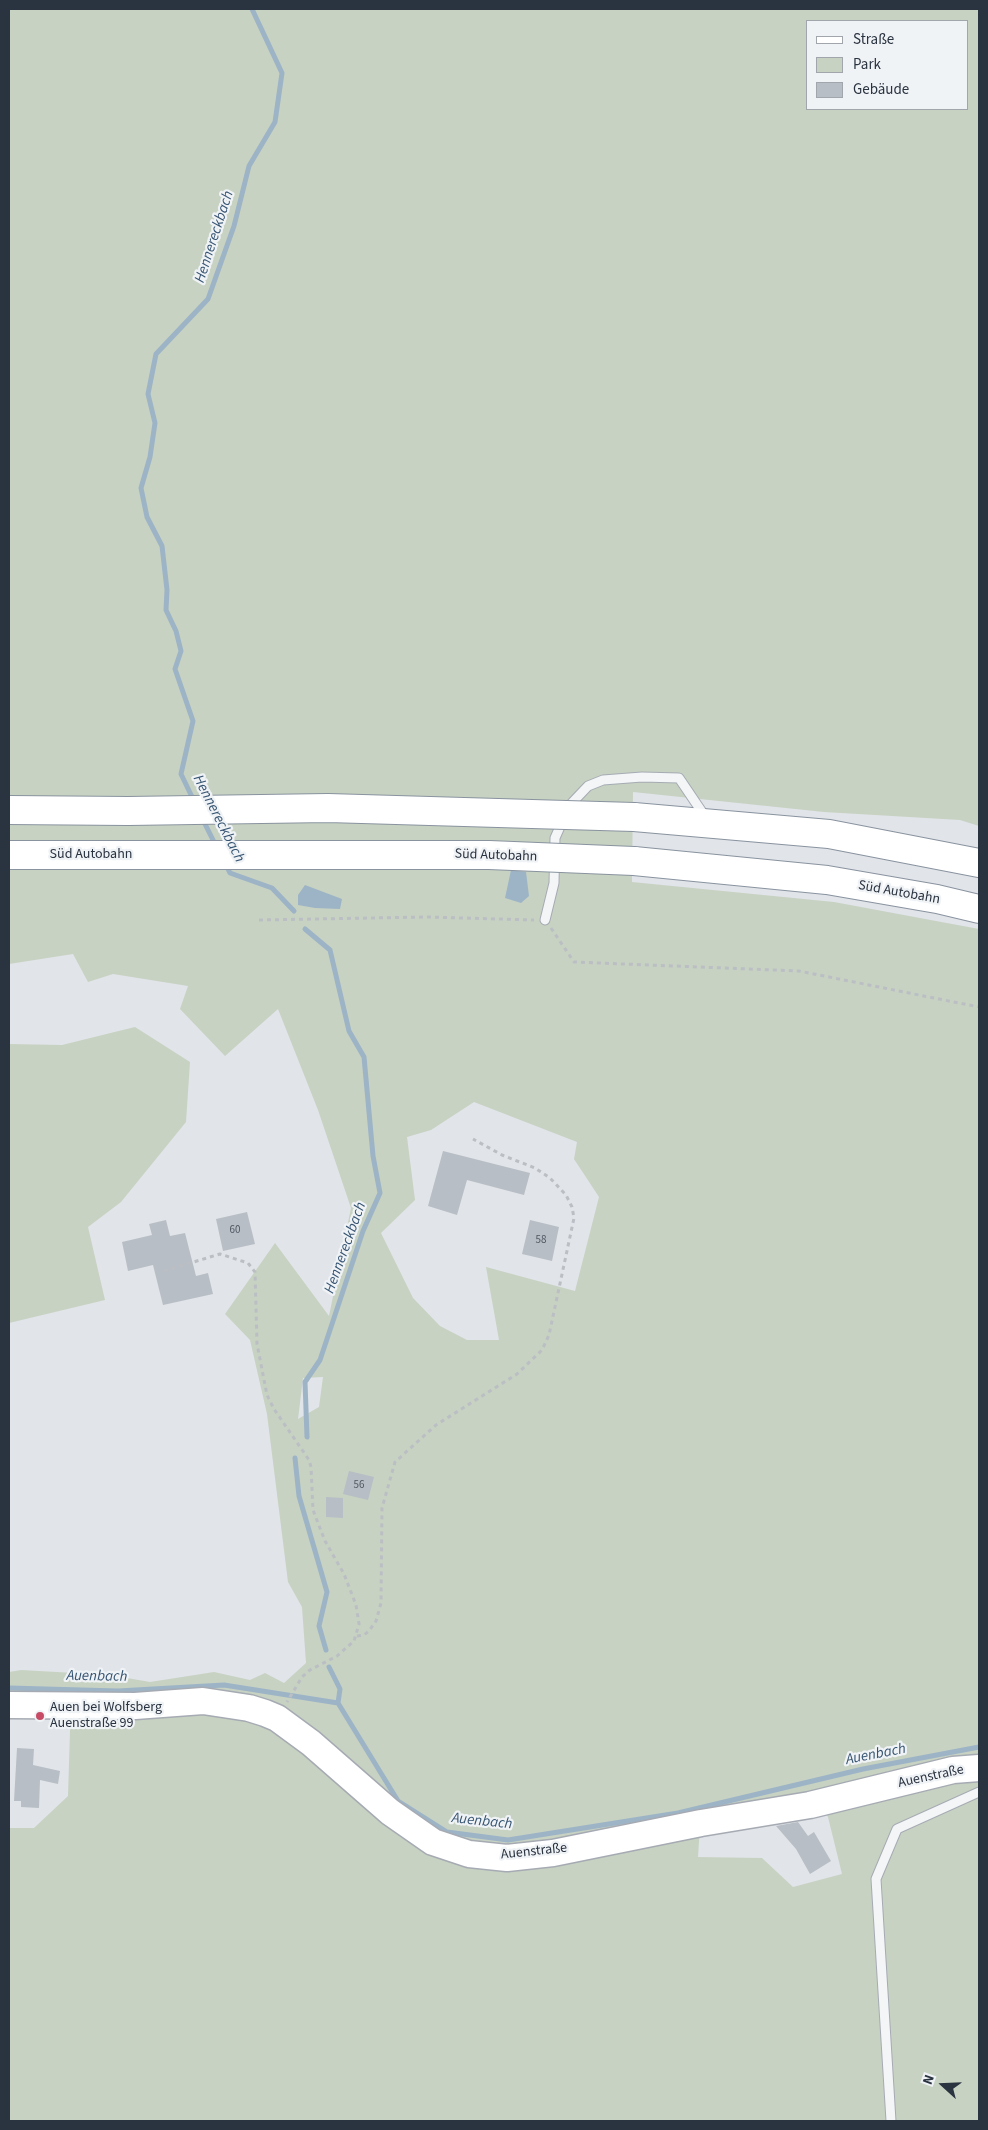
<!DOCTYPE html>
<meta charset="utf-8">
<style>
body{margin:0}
#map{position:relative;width:988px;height:2130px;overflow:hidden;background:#e1e4e9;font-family:"Source Sans 3",sans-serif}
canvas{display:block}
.frame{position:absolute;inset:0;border:10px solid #2a3340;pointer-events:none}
.legend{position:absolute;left:806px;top:20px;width:162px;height:90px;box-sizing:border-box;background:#f0f3f6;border:1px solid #a1a6ad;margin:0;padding:6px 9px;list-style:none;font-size:15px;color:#2a3340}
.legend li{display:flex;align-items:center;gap:10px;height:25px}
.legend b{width:25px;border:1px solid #a1a6ad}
.north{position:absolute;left:918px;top:2060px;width:50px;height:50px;-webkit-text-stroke:4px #f0f3f6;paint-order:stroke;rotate:290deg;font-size:14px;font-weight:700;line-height:20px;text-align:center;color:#2a3340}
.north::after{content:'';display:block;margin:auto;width:18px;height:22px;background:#2a3340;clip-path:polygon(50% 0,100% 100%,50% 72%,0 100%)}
</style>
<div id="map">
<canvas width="988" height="2130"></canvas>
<div class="frame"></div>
<ul class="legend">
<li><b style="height:6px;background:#fff"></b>Straße</li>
<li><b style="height:14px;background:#c7d2c2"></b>Park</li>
<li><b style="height:14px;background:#b8bec5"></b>Gebäude</li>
</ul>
<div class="north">N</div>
</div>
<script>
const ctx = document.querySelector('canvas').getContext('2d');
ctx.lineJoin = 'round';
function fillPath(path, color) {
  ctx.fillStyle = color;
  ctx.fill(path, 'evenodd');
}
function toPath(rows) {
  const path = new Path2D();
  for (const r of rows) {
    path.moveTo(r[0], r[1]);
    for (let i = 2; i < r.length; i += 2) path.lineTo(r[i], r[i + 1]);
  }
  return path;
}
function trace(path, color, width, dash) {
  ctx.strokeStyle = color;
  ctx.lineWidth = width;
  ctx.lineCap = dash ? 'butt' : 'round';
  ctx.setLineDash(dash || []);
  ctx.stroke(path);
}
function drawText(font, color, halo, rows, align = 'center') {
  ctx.font = font + ' "Source Sans 3",sans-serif';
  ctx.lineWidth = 4.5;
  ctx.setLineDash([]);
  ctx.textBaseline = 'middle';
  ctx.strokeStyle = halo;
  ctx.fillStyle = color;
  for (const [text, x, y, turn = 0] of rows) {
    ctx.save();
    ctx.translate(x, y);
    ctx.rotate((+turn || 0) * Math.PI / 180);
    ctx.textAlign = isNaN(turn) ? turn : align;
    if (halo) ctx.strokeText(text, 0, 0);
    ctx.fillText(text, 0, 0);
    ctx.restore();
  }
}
const green = toPath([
 [9,9,979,9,979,826,960,820,824,812,633,792,632,882,834,902,979,929,979,2121,9,2121,9,1828,34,1828,68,1796,71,1699,9,1696,9,1672,21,1670,110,1675,150,1682,214,1672,250,1680,265,1673,284,1683,306,1663,302,1607,288,1582,267,1414,250,1340,225,1314,275,1243,329,1316,351,1208,318,1110,278,1009,225,1056,180,1009,188,986,113,974,88,982,73,954,9,964],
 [807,21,967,21,967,109,807,109],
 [474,1102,577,1142,574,1159,599,1197,575,1291,486,1267,499,1340,467,1340,440,1326,413,1298,381,1233,415,1200,407,1137,431,1130],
 [323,1377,319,1407,298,1419,303,1378],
 [816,1794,828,1817,842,1874,793,1887,762,1858,698,1857,701,1811],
 [135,1027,190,1062,186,1122,121,1202,88,1227,105,1300,9,1323,9,1044,62,1045]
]);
const water = toPath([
 [511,870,526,872,529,896,521,903,505,898],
 [305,885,342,899,340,909,315,908,298,905,298,895]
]);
const stream = toPath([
 [194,801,181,774,193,721,175,669,181,651,176,631,166,610,167,590,162,546,147,517,141,488,150,457,155,423,148,394,156,354,208,299,234,226,249,166,275,122,282,73,252,9],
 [202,818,216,846],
 [226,865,230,873,272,888,294,911],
 [305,929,330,950,349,1031,364,1057,373,1156,380,1193,363,1231,320,1360,305,1382,307,1437],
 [295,1458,299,1496,327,1592,319,1626,326,1650],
 [329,1667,340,1689,338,1703],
 [9,1688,118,1691,224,1685,338,1703,398,1801,447,1832,508,1840,678,1813,863,1769,979,1747]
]);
const building = toPath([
 [443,1151,530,1173,524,1195,467,1180,457,1215,428,1206],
 [247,1212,255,1244,223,1251,216,1219],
 [166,1220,170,1236,185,1233,196,1276,208,1273,213,1294,163,1305,153,1265,128,1271,122,1242,152,1235,149,1224],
 [530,1220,559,1227,552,1261,522,1254],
 [349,1471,374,1477,368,1500,343,1494],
 [326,1497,343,1498,343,1518,326,1517],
 [17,1748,34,1749,33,1765,60,1771,58,1784,40,1780,39,1808,21,1807,21,1801,14,1801],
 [798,1822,808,1836,814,1832,831,1861,810,1874,796,1849,776,1826]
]);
const path = toPath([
 [259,920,428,917,534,920],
 [551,928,574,962,799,971,979,1007],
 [164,1271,220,1254,248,1263,255,1272,257,1344,267,1395,274,1409,309,1460,311,1467,313,1510,325,1541,344,1574,356,1605,359,1624,354,1641,337,1656,310,1670,302,1677,287,1702],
 [357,1636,364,1635,369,1631,376,1621,381,1603,382,1508,395,1462,436,1425,517,1374,542,1350,549,1335,574,1218,572,1207,566,1195,550,1178,535,1168,502,1155,473,1139]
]);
const lane = toPath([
 [545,920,554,883,555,838,569,806,588,786,603,780,642,777,679,778,706,818],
 [891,2121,876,1879,897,1829,979,1792]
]);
const secondary = toPath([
 [9,1705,135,1706,203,1701,249,1708,265,1713,277,1718,311,1743,390,1812,433,1842,469,1854,507,1858,553,1853,701,1823,810,1805,953,1770,979,1768]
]);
const highway = toPath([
 [9,810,128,811],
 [634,817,829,834,979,863],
 [9,855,129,855],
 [634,861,827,880,937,899,979,909]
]);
const highwayBridge = toPath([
 [128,811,328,808,634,817],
 [129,855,489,855,634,861]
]);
const markers = [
 [40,1716,5,"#c84b66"]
];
const numberNames = [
 ["60",235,1231],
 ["58",541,1241],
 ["56",359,1486]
];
const streetNames = [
 ["Süd Autobahn",91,855],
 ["Süd Autobahn",496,856,2],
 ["Süd Autobahn",899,893,10],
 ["Auenstraße",931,1777,-12],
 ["Auenstraße",534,1852,-6]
];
const poiNames = [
 ["Auen bei Wolfsberg",50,1708],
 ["Auenstraße 99",50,1724]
];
const waterNames = [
 ["Hennereckbach",215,237,-72],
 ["Hennereckbach",218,819,63],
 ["Hennereckbach",346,1248,-70],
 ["Auenbach",97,1677,1],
 ["Auenbach",876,1755,-11],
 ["Auenbach",482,1822,6]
];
fillPath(green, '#c7d2c2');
fillPath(water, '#9db4c7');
trace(stream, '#9db4c7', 5);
fillPath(building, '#b8bec5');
trace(lane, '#a6abb3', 11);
trace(secondary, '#a6abb3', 29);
trace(highway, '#89939f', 30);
trace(path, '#bbbfc4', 3, [4, 4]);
trace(lane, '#f3f5f7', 9);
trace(secondary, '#fff', 26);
trace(highway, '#fff', 28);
trace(highwayBridge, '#89939f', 30, []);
trace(highwayBridge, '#fff', 28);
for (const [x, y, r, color] of markers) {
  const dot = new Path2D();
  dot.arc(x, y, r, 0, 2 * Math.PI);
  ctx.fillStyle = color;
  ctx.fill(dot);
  trace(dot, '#f0f3f6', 2);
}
drawText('11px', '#4e5661', null, numberNames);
drawText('14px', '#2a3340', '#f0f3f6', streetNames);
drawText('14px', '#2a3340', '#f0f3f6', poiNames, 'left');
drawText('italic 15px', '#365472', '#f0f3f6', waterNames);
</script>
